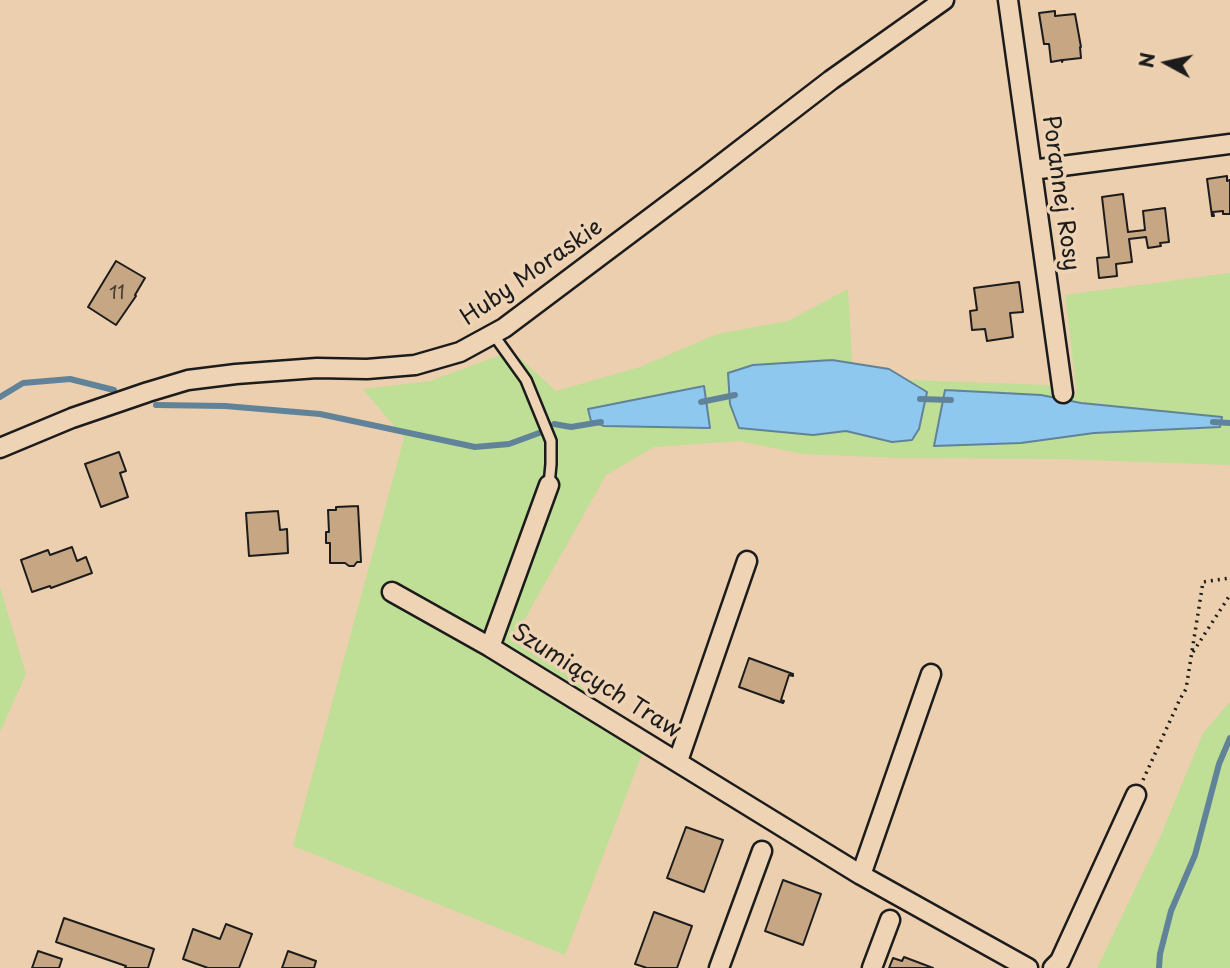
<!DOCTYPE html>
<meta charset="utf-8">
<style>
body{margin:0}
#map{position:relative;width:1230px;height:968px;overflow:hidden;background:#eccfae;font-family:"Playpen Sans",sans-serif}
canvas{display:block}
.north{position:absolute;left:1132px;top:28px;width:70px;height:70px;-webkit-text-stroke:5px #eed3b5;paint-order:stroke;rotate:278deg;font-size:19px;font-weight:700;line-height:28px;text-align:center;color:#1c1c1c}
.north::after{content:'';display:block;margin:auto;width:24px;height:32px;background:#1c1c1c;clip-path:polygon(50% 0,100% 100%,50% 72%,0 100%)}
</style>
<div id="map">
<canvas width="1230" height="968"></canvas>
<div class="north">N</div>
</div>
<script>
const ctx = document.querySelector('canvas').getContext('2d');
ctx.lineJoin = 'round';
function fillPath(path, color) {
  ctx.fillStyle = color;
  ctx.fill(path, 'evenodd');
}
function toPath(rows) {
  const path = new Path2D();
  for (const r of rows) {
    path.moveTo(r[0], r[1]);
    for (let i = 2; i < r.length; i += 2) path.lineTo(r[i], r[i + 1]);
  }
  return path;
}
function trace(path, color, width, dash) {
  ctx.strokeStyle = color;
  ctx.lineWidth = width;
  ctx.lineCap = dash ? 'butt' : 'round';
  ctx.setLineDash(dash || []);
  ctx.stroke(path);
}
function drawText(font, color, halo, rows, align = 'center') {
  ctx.font = font + ' "Playpen Sans",sans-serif';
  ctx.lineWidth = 7;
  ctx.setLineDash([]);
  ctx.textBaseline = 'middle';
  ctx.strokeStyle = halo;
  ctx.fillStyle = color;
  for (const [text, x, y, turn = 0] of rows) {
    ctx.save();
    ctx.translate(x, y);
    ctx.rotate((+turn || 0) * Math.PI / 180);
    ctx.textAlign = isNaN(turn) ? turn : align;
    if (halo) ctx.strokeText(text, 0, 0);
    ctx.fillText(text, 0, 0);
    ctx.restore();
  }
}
const green = toPath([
 [1230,273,1230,465,1061,459,899,458,803,454,739,441,654,447,606,475,521,626,644,749,565,955,293,846,404,438,363,389,430,381,512,351,556,391,640,367,717,334,788,321,848,289,853,378,1047,385,1077,395,1065,295],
 [0,587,26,674,0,732],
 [1230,702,1230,968,1097,968,1161,835,1203,733]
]);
const water = toPath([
 [832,360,889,369,927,392,919,429,912,440,892,442,846,431,813,435,739,428,730,404,728,373,753,365,832,360],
 [704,386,710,428,604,426,591,421,588,409,704,386],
 [945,390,1041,395,1081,403,1222,417,1220,427,1094,433,1021,443,934,446,945,390]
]);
const stream = toPath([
 [0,397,23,383,70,379,114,390],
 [920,399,951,400],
 [701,402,735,395],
 [156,405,225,406,320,414,475,447,509,444,539,433],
 [1213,422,1230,423],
 [554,424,571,427,601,422],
 [1159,968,1160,954,1171,911,1195,855,1219,764,1230,738]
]);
const building = toPath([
 [1055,11,1055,16,1075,14,1081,47,1080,47,1081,58,1063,60,1062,62,1062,60,1051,62,1049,44,1044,44,1039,13,1055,11],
 [1227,176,1227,181,1230,180,1230,214,1223,214,1223,211,1213,212,1214,216,1212,216,1207,179,1227,176],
 [1123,194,1128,232,1145,230,1143,211,1165,208,1169,242,1160,243,1161,246,1148,248,1146,237,1129,239,1132,262,1116,264,1117,276,1099,278,1097,258,1109,257,1102,197,1123,194],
 [116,261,145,278,135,295,136,296,116,325,88,307,116,261],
 [1019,282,1023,312,1010,313,1013,337,987,341,985,329,972,330,970,311,977,310,974,288,1019,282],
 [119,452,126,471,120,473,128,497,101,507,85,464,119,452],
 [358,506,361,562,357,562,354,566,349,566,345,563,330,563,330,543,326,543,326,532,329,532,328,510,336,510,336,507,358,506],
 [278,511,280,530,287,529,288,553,249,556,246,513,278,511],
 [72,547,77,561,86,557,92,573,51,588,50,586,32,592,21,560,48,550,50,555,72,547],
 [749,658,793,674,793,676,789,675,781,700,784,701,783,703,739,687,749,658],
 [686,827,723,840,704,892,667,878,686,827],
 [783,880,821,894,803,945,765,931,783,880],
 [654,912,692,926,677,968,647,968,635,964,654,912],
 [64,918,154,949,148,968,125,968,126,966,56,942,64,918],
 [226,924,252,934,239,968,208,968,183,959,193,929,220,939,226,924],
 [38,951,62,959,59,968,32,968,38,951],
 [288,951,316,961,314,968,282,968,288,951],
 [904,957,933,968,889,968,893,958,902,961,904,957]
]);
const path = toPath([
 [1193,652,1230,595],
 [1143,780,1180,699,1186,689,1203,582,1230,578]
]);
const service = toPath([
 [493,334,526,380,551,441,551,464,549,485]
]);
const minor = toPath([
 [1008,0,1063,393],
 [1032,170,1230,144],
 [0,448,72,418,148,392,188,380,236,374,317,368,367,369,415,365,460,352,504,328,705,177,831,80,944,0],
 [549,485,490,647,861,875,1028,968],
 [392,592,490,647],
 [678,761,747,561],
 [861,875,931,674],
 [719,968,762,851],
 [872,968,890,920],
 [1053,968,1060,961,1136,795]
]);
const numberNames = [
 ["11",117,294]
];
const streetNames = [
 ["Porannej Rosy",1060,193,82],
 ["Huby Moraskie",532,273,-35],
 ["Szumiących Traw",596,682,32]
];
fillPath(green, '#bfde96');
fillPath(water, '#8ec8ee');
trace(water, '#60839a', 2);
trace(stream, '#60839a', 6);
fillPath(building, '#c7a683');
trace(building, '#1c1c1c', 2);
trace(service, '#1c1c1c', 14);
trace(minor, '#1c1c1c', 23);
trace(path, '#1c1c1c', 3.5, [2, 5]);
trace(service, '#eed3b5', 9);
trace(minor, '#eed3b5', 18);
drawText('19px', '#473e36', null, numberNames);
drawText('23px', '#1c1c1c', '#eed3b5', streetNames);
</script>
